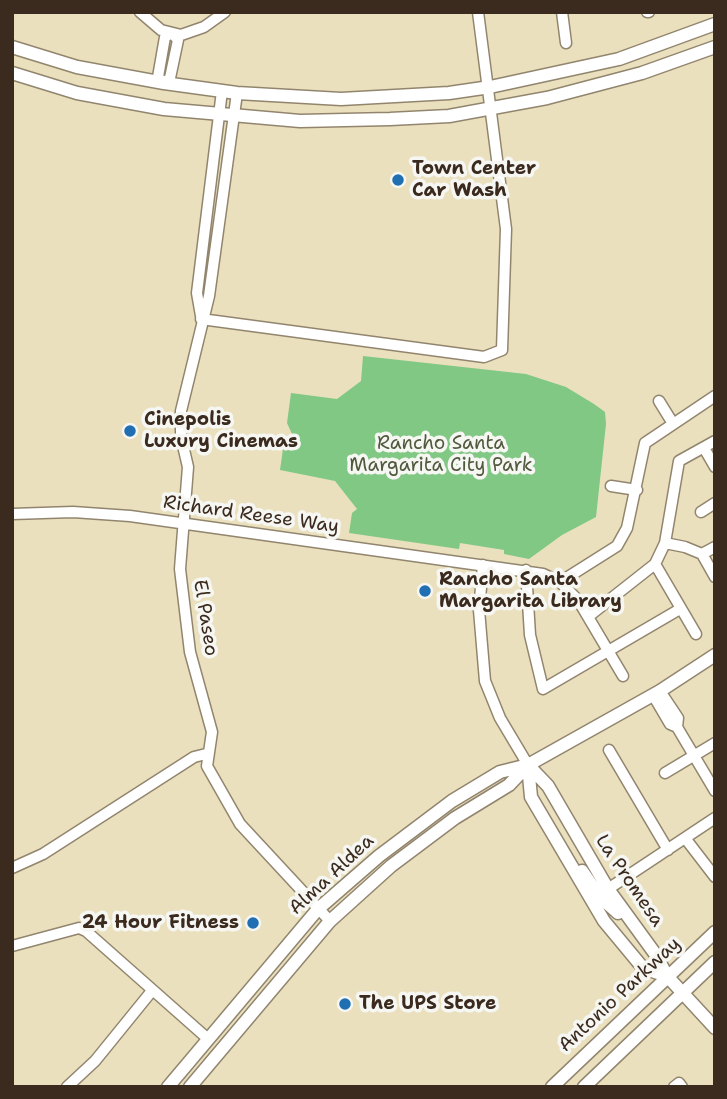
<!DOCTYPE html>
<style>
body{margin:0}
#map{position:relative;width:727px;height:1099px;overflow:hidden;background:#eae0be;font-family:"Shantell Sans",sans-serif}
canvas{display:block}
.frame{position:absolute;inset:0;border:14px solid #3b2a1e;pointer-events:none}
</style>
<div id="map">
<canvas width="727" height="1099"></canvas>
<div class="frame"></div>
</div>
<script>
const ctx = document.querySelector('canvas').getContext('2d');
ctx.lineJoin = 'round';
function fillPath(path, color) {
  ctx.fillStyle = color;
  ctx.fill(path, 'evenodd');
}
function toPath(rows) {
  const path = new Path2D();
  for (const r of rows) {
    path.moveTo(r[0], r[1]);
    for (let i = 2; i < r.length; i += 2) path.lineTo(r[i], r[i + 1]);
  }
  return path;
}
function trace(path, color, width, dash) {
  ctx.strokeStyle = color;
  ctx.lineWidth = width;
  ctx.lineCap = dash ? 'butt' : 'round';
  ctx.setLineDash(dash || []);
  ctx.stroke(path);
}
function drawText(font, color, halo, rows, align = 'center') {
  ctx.font = font + ' "Shantell Sans",sans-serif';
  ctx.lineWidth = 7;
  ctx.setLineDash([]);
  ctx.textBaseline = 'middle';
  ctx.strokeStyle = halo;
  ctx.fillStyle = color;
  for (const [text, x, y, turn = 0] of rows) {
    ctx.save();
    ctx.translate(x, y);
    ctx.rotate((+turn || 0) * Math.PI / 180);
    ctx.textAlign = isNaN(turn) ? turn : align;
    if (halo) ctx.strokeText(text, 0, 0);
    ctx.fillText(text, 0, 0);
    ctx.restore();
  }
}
const green = toPath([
 [363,356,526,374,566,387,594,404,605,412,606,424,596,517,562,535,529,559,504,554,504,550,460,543,459,549,349,533,352,513,357,509,335,481,280,470,284,442,291,439,292,434,287,423,291,393,337,399,361,381]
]);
const minor = toPath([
 [140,12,161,30,181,35,204,27,225,12],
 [562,12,566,43],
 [647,12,649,12],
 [172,33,178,40,170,78,164,83,158,77,165,37,172,33],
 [237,93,209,296,181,411,181,437,188,467,180,569,190,652,212,732,207,766,240,824,330,921],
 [201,316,197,293,222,91],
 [201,319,484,357,502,350,506,229,478,12],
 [659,401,672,422],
 [704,448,715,467],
 [611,486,637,490],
 [701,512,715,503],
 [12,514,73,512,130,516,543,574,560,582,578,600,623,676],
 [665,543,685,547,702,554,715,547],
 [702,554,715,577],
 [655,564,696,634],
 [483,565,479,610,485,681,500,718,528,765],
 [526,570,530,635,543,689,680,609],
 [560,582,617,546,627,528,645,443,715,396],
 [589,616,655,564,665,543,679,461,715,441],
 [660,691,678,718,677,727],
 [653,695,670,724,677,727,715,791],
 [609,750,668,850],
 [665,773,715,743],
 [685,838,715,877],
 [12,868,43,854,194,757,206,754],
 [608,889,715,818],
 [12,946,79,928,86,931,207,1038],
 [67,1087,95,1061,151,992],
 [674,1087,679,1083,682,1087]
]);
const major = toPath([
 [12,47,77,67,164,83,237,93,341,99,449,93,490,87,619,59,715,24],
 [12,73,77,93,164,109,300,121,390,119,449,116,547,98,642,73,715,47],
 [528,765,548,786,608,889,656,955,667,976,715,1028],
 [528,765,531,797,604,921,643,968,667,976],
 [582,871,600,897,618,913],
 [168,1087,318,909,379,856,452,801,500,772,528,765],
 [190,1087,330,921,391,866,455,818,509,785,528,765,660,691,715,655],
 [552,1087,715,932],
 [584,1087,715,962]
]);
const markers = [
 [398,180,7,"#1f6fb2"],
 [130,431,7,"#1f6fb2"],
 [425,591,7,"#1f6fb2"],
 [253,923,7,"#1f6fb2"],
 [345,1004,7,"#1f6fb2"]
];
const poiNames = [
 ["Town Center",412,169],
 ["Car Wash",412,191],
 ["Cinepolis",144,420],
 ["Luxury Cinemas",144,442],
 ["Rancho Santa",439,580],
 ["Margarita Library",439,602],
 ["24 Hour Fitness",239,923,"right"],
 ["The UPS Store",359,1004]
];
const parkNames = [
 ["Rancho Santa",441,444],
 ["Margarita City Park",441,466]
];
const streetNames = [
 ["Richard Reese Way",251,515,8],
 ["El Paseo",205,618,81],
 ["Alma Aldea",332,875,-43],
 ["La Promesa",629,881,56],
 ["Antonio Parkway",620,995,-43]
];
fillPath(green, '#80c884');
trace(minor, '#92856e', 13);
trace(major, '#92856e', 15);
trace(minor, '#fff', 10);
trace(major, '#fff', 12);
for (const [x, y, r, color] of markers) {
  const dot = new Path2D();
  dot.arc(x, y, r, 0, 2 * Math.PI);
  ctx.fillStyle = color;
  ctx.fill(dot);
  trace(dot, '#f6f6f2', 2.5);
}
drawText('bold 19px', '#3b2a1e', '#f6f6f2', poiNames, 'left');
drawText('19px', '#50593d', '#f6f6f2', parkNames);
drawText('19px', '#3b2a1e', '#f6f6f2', streetNames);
</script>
